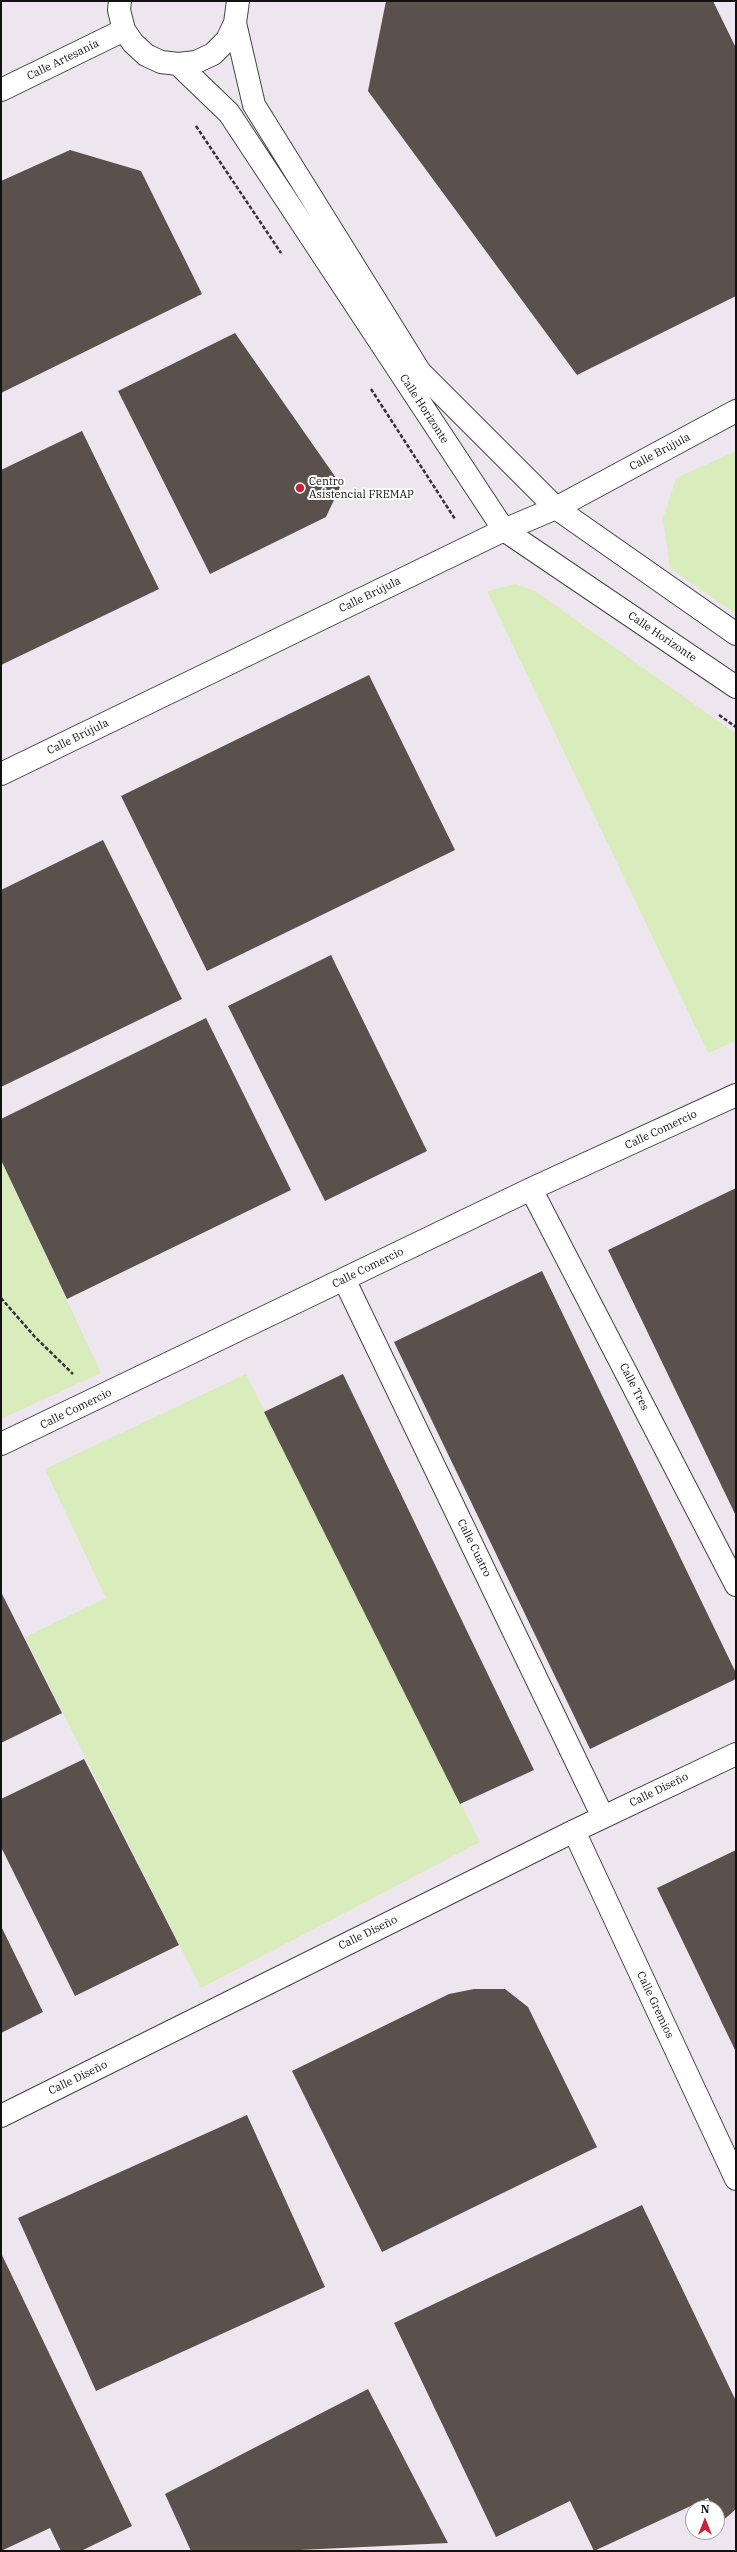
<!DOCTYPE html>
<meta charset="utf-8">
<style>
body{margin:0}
#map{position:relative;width:737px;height:2552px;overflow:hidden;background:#fffcf5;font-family:"IBM Plex Serif",serif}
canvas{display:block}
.frame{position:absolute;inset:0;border:2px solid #111;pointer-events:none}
.north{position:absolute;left:685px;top:2500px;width:40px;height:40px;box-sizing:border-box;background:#fff;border:1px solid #a0a0a0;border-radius:50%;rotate:0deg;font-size:11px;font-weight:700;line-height:16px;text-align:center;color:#111}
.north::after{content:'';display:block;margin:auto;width:14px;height:18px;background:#c6233b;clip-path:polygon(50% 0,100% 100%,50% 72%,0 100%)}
</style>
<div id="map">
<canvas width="737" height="2552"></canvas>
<div class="frame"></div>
<div class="north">N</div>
</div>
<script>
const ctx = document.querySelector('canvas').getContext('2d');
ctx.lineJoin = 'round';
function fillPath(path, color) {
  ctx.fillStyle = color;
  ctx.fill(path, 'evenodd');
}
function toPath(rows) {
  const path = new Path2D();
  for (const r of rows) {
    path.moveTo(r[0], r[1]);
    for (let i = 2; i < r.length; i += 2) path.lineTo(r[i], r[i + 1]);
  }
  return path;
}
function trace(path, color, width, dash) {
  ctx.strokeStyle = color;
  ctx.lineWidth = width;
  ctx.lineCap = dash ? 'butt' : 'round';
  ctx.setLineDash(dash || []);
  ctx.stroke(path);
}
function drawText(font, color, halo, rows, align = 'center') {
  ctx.font = font + ' "IBM Plex Serif",serif';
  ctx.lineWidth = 4;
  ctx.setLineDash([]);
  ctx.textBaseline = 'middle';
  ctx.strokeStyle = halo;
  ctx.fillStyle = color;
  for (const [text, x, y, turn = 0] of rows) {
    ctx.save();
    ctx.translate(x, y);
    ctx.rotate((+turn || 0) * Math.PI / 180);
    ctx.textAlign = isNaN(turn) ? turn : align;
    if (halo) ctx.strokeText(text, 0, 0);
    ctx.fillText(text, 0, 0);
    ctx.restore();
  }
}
const industrial = toPath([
 [1,1,736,1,736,2551,1,2551],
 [693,2508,717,2508,717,2532,693,2532]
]);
const green = toPath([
 [736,451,736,614,670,568,663,519,676,478],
 [515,584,535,591,736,734,736,1041,708,1053,487,591],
 [1,1160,101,1373,1,1419],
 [246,1374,480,1842,201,1988,25,1637,106,1598,45,1469]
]);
const building = toPath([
 [386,1,713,1,736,48,736,296,577,375,368,91],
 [70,150,141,171,202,294,1,393,1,181],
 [235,333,341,485,326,517,210,574,118,391],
 [82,431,159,589,1,665,1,470],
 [369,675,455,850,207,971,121,796],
 [103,840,182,999,1,1087,1,890],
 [331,955,427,1151,325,1201,228,1006],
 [206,1018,291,1190,67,1299,1,1160,1,1119],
 [736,1188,736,1516,608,1250],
 [542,1271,736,1673,736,1679,590,1749,394,1342],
 [343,1374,534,1770,460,1804,264,1412],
 [1,1592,62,1713,1,1743],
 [84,1759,179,1945,75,1996,1,1847,1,1799],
 [736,1850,736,2052,657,1888],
 [1,1926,43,2012,1,2033],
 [474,1989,505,1989,528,2007,597,2147,382,2252,292,2071,449,1994],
 [247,2115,325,2287,96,2391,18,2218],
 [642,2205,736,2401,736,2509,720,2523,717,2508,713,2508,708,2498,594,2551,570,2501,496,2537,394,2323],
 [1,2253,132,2526,81,2551,61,2551,50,2528,1,2551],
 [368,2389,448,2543,278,2551,191,2551,165,2494]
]);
const path = toPath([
 [196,126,281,253],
 [371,389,455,519],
 [719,715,736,727],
 [1,1298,35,1337,73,1374]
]);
const minor = toPath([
 [120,1,119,10,124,30,133,43,146,55,161,62,178,64,196,62,213,54,227,40,235,23,238,1],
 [235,23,254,105,420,372,556,508,736,634],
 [178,64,229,113,504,530,736,687],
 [1,90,124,30],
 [1,774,504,530,556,508,736,411],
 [531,1189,736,1585],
 [344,1279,603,1817],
 [1,1444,531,1189,736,1095],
 [574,1831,736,2179],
 [1,2116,574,1831,736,1754]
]);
const markers = [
 [300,488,5,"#c6233b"]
];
const streetNames = [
 ["Calle Artesanía",63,60,-26],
 ["Calle Horizonte",424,409,57],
 ["Calle Brújula",660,452,-28],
 ["Calle Brújula",370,595,-26],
 ["Calle Horizonte",662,637,34],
 ["Calle Brújula",78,737,-26],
 ["Calle Comercio",661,1130,-25],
 ["Calle Comercio",368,1268,-26],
 ["Calle Tres",634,1387,63],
 ["Calle Comercio",76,1409,-26],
 ["Calle Cuatro",474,1548,64],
 ["Calle Diseño",659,1790,-26],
 ["Calle Diseño",368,1933,-26],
 ["Calle Gremios",655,2005,65],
 ["Calle Diseño",78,2078,-26]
];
const poiNames = [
 ["Centro",309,482],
 ["Asistencial FREMAP",309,495]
];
fillPath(industrial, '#ede6ef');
fillPath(green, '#d9ecbc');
fillPath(building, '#5a514d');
trace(minor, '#444', 24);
trace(path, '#333', 2.5, [4, 2]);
trace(minor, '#fff', 22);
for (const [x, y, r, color] of markers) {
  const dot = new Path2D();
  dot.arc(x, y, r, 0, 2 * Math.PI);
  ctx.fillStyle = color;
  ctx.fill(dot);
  trace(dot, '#fff', 1.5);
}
drawText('11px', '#111', '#fff', streetNames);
drawText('11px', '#111', '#fff', poiNames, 'left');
</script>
